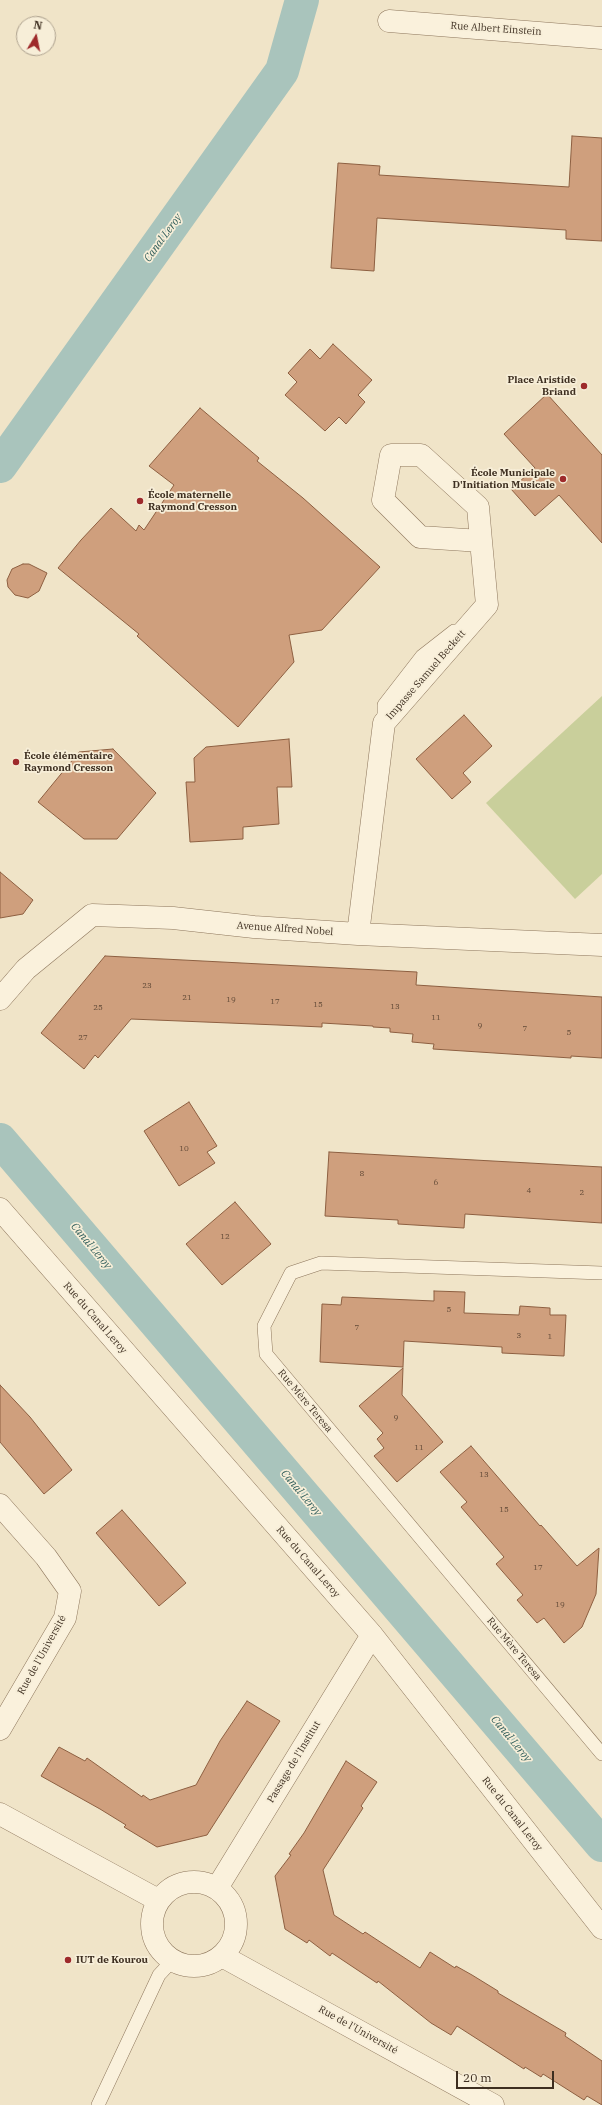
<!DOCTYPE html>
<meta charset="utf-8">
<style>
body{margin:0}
#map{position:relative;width:602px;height:2105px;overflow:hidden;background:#f0e4c8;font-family:"IBM Plex Serif",serif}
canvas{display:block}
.north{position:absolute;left:16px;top:16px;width:40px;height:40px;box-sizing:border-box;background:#f7eed8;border:1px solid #ada18e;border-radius:50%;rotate:10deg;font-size:11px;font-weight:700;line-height:16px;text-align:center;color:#3d2e20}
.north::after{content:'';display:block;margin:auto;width:14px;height:18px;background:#9e2a2b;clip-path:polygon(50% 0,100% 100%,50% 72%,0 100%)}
.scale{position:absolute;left:456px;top:2071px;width:98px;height:18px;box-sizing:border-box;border:2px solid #3d2e20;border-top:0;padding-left:5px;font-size:12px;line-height:14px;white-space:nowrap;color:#3d2e20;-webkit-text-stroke:3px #f7eed8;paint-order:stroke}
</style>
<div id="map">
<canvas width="602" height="2105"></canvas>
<div class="north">N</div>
<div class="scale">20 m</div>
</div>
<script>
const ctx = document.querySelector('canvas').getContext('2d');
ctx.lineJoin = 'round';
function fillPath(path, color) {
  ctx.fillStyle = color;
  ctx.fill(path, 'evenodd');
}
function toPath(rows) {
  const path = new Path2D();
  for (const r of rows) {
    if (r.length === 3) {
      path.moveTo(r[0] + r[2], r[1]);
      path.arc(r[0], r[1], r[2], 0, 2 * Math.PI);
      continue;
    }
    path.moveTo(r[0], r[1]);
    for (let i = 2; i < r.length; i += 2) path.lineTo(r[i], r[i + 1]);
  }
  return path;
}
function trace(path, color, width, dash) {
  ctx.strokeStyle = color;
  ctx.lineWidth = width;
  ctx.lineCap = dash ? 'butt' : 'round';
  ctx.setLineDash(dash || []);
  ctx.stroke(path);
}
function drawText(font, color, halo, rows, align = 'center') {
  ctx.font = font + ' "IBM Plex Serif",serif';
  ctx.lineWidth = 3.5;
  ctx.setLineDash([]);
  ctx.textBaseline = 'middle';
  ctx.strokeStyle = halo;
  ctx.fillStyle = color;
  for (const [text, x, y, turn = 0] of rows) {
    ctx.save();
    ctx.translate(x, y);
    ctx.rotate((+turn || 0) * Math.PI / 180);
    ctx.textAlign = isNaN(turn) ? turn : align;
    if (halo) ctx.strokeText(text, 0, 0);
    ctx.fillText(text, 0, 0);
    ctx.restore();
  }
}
const green = toPath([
 [602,696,602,874,575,899,486,803]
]);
const canal = toPath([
 [0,466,282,71,302,0],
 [0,1140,602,1845]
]);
const building = toPath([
 [572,136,602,138,602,241,566,239,566,230,377,218,374,271,331,268,338,163,380,166,379,175,569,187,572,136],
 [333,344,372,380,358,395,365,402,346,424,339,417,325,431,285,395,297,382,288,373,310,349,320,359,333,344],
 [547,394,602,455,602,543,559,495,535,516,511,489,535,468,504,434,547,394],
 [200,408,259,458,257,461,303,498,380,567,322,630,289,635,294,662,238,727,137,636,139,634,58,568,81,540,111,508,136,531,139,525,144,530,174,485,149,466,200,408],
 [23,564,29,564,47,573,39,591,28,598,15,595,8,587,7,580,12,569,23,564],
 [464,715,492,746,463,773,471,782,452,799,416,759,464,715],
 [289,739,292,787,277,787,279,824,243,827,243,839,190,842,186,782,195,782,194,758,206,747,289,739],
 [113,749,156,793,117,839,84,839,38,802,79,752,113,749],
 [0,872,33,900,23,914,0,918,0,872],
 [105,956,417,972,416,985,602,997,602,1058,571,1056,571,1058,433,1049,434,1044,412,1042,413,1034,390,1032,390,1028,373,1027,373,1026,322,1023,322,1027,278,1025,131,1019,98,1058,95,1055,84,1069,41,1033,105,956],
 [189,1102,217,1146,207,1152,215,1163,179,1186,144,1131,189,1102],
 [329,1152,602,1167,602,1223,465,1214,464,1228,398,1224,398,1220,325,1216,329,1152],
 [235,1202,271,1244,222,1285,186,1244,235,1202],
 [434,1291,465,1292,464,1313,519,1315,520,1306,550,1308,550,1315,566,1315,564,1356,502,1353,502,1347,404,1341,403,1367,320,1362,322,1304,341,1305,342,1297,434,1301,434,1291],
 [403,1368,402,1395,443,1442,397,1482,374,1456,384,1448,377,1439,383,1433,359,1406,403,1368],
 [0,1385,30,1417,72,1470,44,1494,0,1442,0,1385],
 [471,1446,540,1526,541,1525,577,1566,599,1548,596,1594,582,1627,564,1643,544,1618,537,1623,517,1600,523,1595,496,1564,504,1557,461,1507,467,1502,440,1472,471,1446],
 [122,1510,186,1583,159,1606,96,1533,122,1510],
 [247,1701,280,1721,207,1835,157,1847,124,1827,126,1825,100,1809,41,1776,59,1747,85,1761,87,1758,142,1797,143,1795,150,1800,196,1785,220,1741,247,1701],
 [346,1761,377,1782,361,1806,363,1808,323,1870,334,1915,363,1934,365,1932,420,1968,430,1952,455,1968,456,1966,472,1975,498,1991,498,1993,566,2033,565,2036,602,2061,602,2105,587,2096,584,2100,543,2074,541,2077,525,2067,524,2069,457,2026,451,2035,431,2023,378,1981,377,1983,332,1953,330,1956,309,1940,307,1943,285,1929,275,1876,291,1855,289,1854,304,1833,346,1761]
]);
const service = toPath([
 [384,723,384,705,422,656,454,631],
 [602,1273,321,1263,291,1273,264,1326,266,1354,602,1754],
 [98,2105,159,1975,172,1961]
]);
const minor = toPath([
 [389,21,602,38],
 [358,934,384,723,487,605,481,541,420,537,383,500,391,455,421,455,478,507,481,541],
 [0,999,26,969,92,915,173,918,254,927,358,934,602,945],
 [0,1209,372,1635,602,1928],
 [0,1505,46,1557,70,1591,65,1618,0,1729],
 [0,1814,158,1900],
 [194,1924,42],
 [217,1888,372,1635],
 [222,1956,493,2105]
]);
const markers = [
 [584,386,4,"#9e2a2b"],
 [563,479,4,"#9e2a2b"],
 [140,501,4,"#9e2a2b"],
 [16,762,4,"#9e2a2b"],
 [68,1960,4,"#9e2a2b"]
];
const numberNames = [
 ["23",147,986],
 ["21",187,998],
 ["19",231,1000],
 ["17",275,1002],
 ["15",318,1005],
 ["13",395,1007],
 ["25",98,1008],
 ["11",436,1018],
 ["9",480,1026],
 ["7",525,1029],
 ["5",569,1033],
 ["27",83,1038],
 ["10",184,1149],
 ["8",362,1174],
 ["6",436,1183],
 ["4",529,1191],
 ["2",582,1193],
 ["12",225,1237],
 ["5",449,1310],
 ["7",357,1328],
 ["3",519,1336],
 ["1",550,1337],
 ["9",396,1418],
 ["11",419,1448],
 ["13",484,1475],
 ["15",504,1510],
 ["17",538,1568],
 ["19",560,1605]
];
const streetNames = [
 ["Rue Albert Einstein",496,29,4],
 ["Impasse Samuel Beckett",426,675,-49],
 ["Avenue Alfred Nobel",285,929,4],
 ["Rue du Canal Leroy",95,1318,49],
 ["Rue Mère Teresa",305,1401,50],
 ["Rue du Canal Leroy",308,1562,49],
 ["Rue Mère Teresa",514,1649,50],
 ["Rue de l'Université",42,1655,-61],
 ["Passage de l'Institut",294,1762,-59],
 ["Rue du Canal Leroy",512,1814,52],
 ["Rue de l'Université",358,2030,29]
];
const poiNames = [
 ["Place Aristide",576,380,"right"],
 ["Briand",576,392,"right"],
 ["École Municipale",555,473,"right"],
 ["D'Initiation Musicale",555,485,"right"],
 ["École maternelle",148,495],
 ["Raymond Cresson",148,507],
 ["École élémentaire",24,756],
 ["Raymond Cresson",24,768],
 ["IUT de Kourou",76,1960]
];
const waterNames = [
 ["Canal Leroy",163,238,-54],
 ["Canal Leroy",91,1246,50],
 ["Canal Leroy",301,1493,50],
 ["Canal Leroy",511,1739,50]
];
fillPath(green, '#c9cf9b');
trace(canal, '#a9c4bc', 34);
fillPath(building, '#cf9f7d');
trace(building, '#8d5f41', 1);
trace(service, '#8d765c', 14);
trace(minor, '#8d765c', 23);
trace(service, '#faf1dc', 13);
trace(minor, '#faf1dc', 22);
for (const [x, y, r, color] of markers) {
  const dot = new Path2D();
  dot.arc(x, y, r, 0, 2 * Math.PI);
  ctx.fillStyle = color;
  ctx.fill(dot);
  trace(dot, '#f7eed8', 1.5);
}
drawText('8px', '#624a37', null, numberNames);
drawText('10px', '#3d2e20', '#f7eed8', streetNames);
drawText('bold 10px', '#3d2e20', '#f7eed8', poiNames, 'left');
drawText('italic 11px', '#2f5d5a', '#f7eed8', waterNames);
</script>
